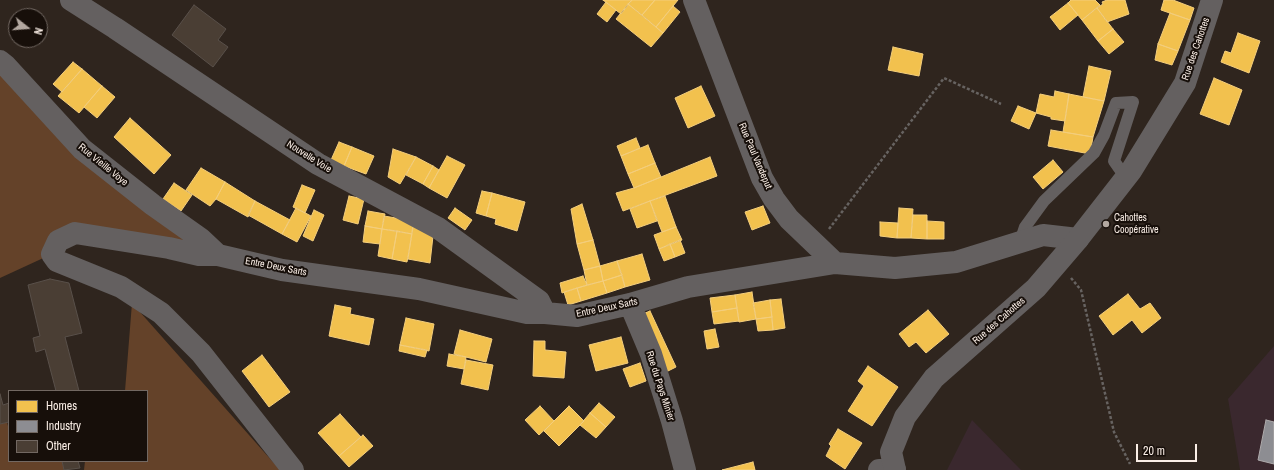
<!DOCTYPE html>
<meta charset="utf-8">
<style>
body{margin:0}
#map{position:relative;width:1274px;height:470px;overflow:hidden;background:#2f251e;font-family:"Archivo Narrow",sans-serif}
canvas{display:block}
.legend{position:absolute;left:8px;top:390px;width:140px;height:72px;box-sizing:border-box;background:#170f0a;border:1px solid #726862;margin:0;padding:5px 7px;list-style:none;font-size:12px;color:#faeee6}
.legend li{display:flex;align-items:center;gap:8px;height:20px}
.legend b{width:20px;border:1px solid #726862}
.north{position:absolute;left:8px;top:8px;width:40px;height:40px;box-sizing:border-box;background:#170f0a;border:1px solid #726862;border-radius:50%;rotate:107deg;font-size:11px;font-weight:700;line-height:16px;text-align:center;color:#faeee6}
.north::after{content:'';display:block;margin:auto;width:14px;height:18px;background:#b3a8a0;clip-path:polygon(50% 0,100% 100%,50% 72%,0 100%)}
.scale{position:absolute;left:1136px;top:444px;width:61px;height:18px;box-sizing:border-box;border:2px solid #faeee6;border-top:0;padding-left:5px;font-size:12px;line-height:14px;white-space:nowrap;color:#faeee6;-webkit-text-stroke:3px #170f0a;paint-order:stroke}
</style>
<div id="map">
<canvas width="1274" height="470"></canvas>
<ul class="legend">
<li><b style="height:11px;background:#f2c14e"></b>Homes</li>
<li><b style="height:11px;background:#8d8d92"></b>Industry</li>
<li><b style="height:11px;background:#4a3e34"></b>Other</li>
</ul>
<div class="north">N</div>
<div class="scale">20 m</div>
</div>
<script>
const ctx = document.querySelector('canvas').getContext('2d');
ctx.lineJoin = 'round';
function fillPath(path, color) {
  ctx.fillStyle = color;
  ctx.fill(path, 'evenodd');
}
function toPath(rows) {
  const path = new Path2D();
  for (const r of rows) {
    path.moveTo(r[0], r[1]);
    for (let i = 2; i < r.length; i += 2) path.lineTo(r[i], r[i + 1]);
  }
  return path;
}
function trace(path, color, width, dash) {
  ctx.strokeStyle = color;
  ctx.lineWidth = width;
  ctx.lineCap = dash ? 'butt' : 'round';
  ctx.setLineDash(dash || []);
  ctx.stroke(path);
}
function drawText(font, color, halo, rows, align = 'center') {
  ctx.font = font + ' "Archivo Narrow",sans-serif';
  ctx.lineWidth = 4;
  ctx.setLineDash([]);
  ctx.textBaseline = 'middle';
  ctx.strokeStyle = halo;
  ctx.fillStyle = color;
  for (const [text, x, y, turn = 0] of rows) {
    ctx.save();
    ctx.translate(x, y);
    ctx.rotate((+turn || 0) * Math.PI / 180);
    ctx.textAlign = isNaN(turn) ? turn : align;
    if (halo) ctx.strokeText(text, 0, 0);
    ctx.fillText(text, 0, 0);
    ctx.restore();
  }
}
const industrial = toPath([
 [1274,346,1274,470,1240,470,1228,399],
 [972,420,1021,470,947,470]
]);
const green = toPath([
 [0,61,25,88,218,255,75,233,52,254,0,278],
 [132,303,280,470,82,470,84,470,85,461,147,461,147,391,125,391],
 [7,422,9,430,9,461,62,461,64,470,0,470,0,424]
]);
const homes = toPath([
 [603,0,632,0,621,14,603,0],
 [632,0,655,0,642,15,628,4,632,0],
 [655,0,678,0,656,27,642,15,655,0],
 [1071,0,1095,0,1100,5,1082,20,1068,3,1071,0],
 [1107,0,1125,0,1129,14,1107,22,1097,8,1103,4,1102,2,1107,0],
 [1164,0,1173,0,1194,8,1190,20,1161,10,1164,0],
 [606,2,616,10,607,22,597,14,606,2],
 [1068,3,1078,15,1060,30,1050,17,1068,3],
 [628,4,663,33,651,47,616,19,628,4],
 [673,6,680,12,663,33,656,27,673,6],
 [1097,8,1113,29,1098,41,1082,20,1097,8],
 [1170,13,1190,20,1178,51,1158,44,1170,13],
 [1113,29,1124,42,1109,54,1098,41,1113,29],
 [1238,33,1260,41,1249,73,1221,62,1225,51,1231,53,1238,33],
 [1158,44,1178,51,1172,65,1155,60,1158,44],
 [893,47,923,54,919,76,888,70,893,47],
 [73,62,82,69,62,92,53,84,73,62],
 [1089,66,1111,71,1104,101,1083,97,1089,66],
 [82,69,102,86,79,113,58,96,82,69],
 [1214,78,1242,90,1229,125,1200,114,1214,78],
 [102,86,115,97,97,118,84,107,102,86],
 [701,86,715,116,688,128,675,98,701,86],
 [1055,91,1069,94,1065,121,1051,119,1051,117,1036,113,1040,94,1054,97,1055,91],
 [1069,94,1104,101,1093,137,1063,132,1069,94],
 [1018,106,1036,113,1029,129,1011,121,1018,106],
 [130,118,171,155,154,174,114,137,130,118],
 [1051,130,1093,137,1090,154,1048,146,1051,130],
 [636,138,640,148,621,156,617,146,636,138],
 [339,142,352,147,344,166,331,160,339,142],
 [648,145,655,163,628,174,621,156,648,145],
 [352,147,374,156,366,174,344,166,352,147],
 [393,149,416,157,400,184,388,177,393,149],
 [447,156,465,165,447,198,429,188,447,156],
 [416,157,433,166,423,184,406,175,416,157],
 [710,157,717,176,623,211,616,193,634,188,710,157],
 [1053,160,1063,172,1043,189,1033,177,1053,160],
 [655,163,661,177,634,188,628,174,655,163],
 [433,166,439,170,429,188,423,184,433,166],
 [201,168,225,182,216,199,210,206,186,190,201,168],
 [225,182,255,201,248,217,216,199,225,182],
 [174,183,192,195,181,211,163,199,174,183],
 [302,185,315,190,305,213,293,207,302,185],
 [482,191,492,193,486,216,476,213,482,191],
 [492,193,525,202,517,231,495,224,496,219,486,216,492,193],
 [349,196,364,199,358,224,343,220,349,196],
 [665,196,676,227,662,232,650,201,665,196],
 [255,201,290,220,282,234,248,215,255,201],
 [650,201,657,221,637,228,630,209,650,201],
 [582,204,593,240,577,244,571,209,582,204],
 [763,206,770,223,752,230,745,212,763,206],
 [296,208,311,216,297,242,282,234,296,208],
 [455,208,472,220,465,230,448,218,455,208],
 [899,208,913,209,911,238,897,238,899,208],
 [314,210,324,215,313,241,303,236,314,210],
 [368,211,385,214,382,229,365,226,368,211],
 [913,215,927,215,927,239,911,238,913,215],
 [384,216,414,221,412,234,382,229,384,216],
 [927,221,944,222,944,239,927,239,927,221],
 [880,222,898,223,897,238,880,236,880,222],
 [413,225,433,236,430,263,408,259,413,225],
 [365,226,382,229,380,244,363,242,365,226],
 [676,227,682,240,659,249,654,235,676,227],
 [382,229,397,231,392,259,378,256,382,229],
 [397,231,412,234,407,262,392,259,397,231],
 [593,240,600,266,584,270,577,244,593,240],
 [680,240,685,253,675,257,670,244,680,240],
 [670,244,675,257,664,261,659,249,670,244],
 [642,254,650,280,625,287,617,261,642,254],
 [617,261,622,275,603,281,600,266,617,261],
 [600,266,603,281,587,285,584,270,600,266],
 [622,275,625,287,607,293,603,281,622,275],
 [583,276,587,285,562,293,560,283,583,276],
 [603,281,607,293,581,301,577,288,603,281],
 [577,288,581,301,568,305,564,292,577,288],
 [752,292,756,319,739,322,735,295,752,292],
 [1128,294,1140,309,1150,303,1161,318,1142,333,1132,320,1113,335,1099,316,1128,294],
 [735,295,737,308,712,312,710,298,735,295],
 [781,299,785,328,773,330,770,300,781,299],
 [770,300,772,317,756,319,753,303,770,300],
 [335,305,351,308,350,314,374,319,369,345,329,336,335,305],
 [737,308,739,321,714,324,712,312,737,308],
 [928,310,949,334,926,353,916,342,909,347,899,334,928,310],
 [650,311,676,367,664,373,638,316,650,311],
 [772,317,773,330,758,331,756,319,772,317],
 [406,318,434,324,429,351,400,345,406,318],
 [715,329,719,347,707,349,704,331,715,329],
 [460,330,492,339,486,362,454,354,460,330],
 [621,337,628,363,596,371,589,345,621,337],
 [534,341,545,341,545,350,566,352,564,378,533,376,534,341],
 [400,345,427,350,425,357,399,351,400,345],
 [449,354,466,357,464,369,447,366,449,354],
 [262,355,290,392,269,407,242,371,262,355],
 [466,360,493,365,488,390,461,384,466,360],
 [640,363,646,381,630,387,623,369,640,363],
 [868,366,898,387,872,426,848,411,864,386,858,381,868,366],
 [599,403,615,417,606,427,590,413,599,403],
 [540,406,554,421,539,435,525,420,540,406],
 [569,406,584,421,559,446,544,431,569,406],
 [590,413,606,427,596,438,580,425,590,413],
 [340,414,361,437,339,456,318,433,340,414],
 [838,429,862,443,845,469,826,456,831,446,829,444,838,429],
 [363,435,373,446,349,467,339,456,363,435],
 [753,462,755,470,722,470,753,462]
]);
const industry = toPath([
 [1266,420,1274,422,1274,464,1258,460,1266,420]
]);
const building = toPath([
 [194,5,226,29,218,40,228,47,213,67,172,35,194,5],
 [50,279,69,283,82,333,65,337,79,391,56,391,45,349,36,352,33,338,40,336,28,285,50,279],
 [0,394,3,405,9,403,9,422,0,424,0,394],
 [62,461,78,461,80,468,64,470,62,461]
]);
const path = toPath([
 [829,229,944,78,1001,104],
 [1071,278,1081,290,1114,432,1130,464]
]);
const service = toPath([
 [1020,242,1025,227,1044,201,1094,153,1104,135,1116,103,1133,102,1114,161,1126,178]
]);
const minor = toPath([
 [71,0,115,28,318,164,438,228,539,301,545,313],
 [694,0,762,178,774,199,789,219,835,263],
 [0,61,5,65,82,149,153,205,201,239,218,255],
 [630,304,651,354,672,421,685,470],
 [293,470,201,353,161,313,121,287,57,261,52,254,58,241,75,233,169,248,199,255,218,255,282,270,419,289,527,313,545,313,577,316,630,304,688,287,835,263,895,268,956,262,1043,235,1078,239],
 [879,470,895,470]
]);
const tertiary = toPath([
 [895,470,891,452,905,417,934,378,1036,288,1078,239,1131,171,1185,83,1212,0]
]);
const markers = [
 [1106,224,4,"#b3a8a0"]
];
const streetNames = [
 ["Rue des Cahottes",1196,49,-71],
 ["Rue Paul Vandeput",755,156,67],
 ["Nouvelle Voie",309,157,32],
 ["Rue Vieille Voye",103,165,39],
 ["Entre Deux Sarts",276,267,11],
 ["Entre Deux Sarts",607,308,-12],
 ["Rue des Cahottes",999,321,-41],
 ["Rue du Pays Minier",660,386,72]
];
const poiNames = [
 ["Cahottes",1114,218],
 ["Coopérative",1114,230]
];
fillPath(industrial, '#3a282e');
fillPath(green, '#644229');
fillPath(homes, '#f2c14e');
trace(homes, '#f4ce7c', 1);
fillPath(industry, '#8d8d92');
trace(industry, '#aeaaab', 1);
fillPath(building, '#4a3e34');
trace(building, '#59504a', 1);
trace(path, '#676361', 2.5, [3, 2]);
trace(service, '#646060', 12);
trace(minor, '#646060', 22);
trace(tertiary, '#646060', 22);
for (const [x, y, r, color] of markers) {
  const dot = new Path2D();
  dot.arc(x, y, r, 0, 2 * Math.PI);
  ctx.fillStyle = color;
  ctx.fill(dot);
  trace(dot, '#170f0a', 1.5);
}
drawText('10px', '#faeee6', '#170f0a', streetNames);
drawText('10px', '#faeee6', '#170f0a', poiNames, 'left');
</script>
